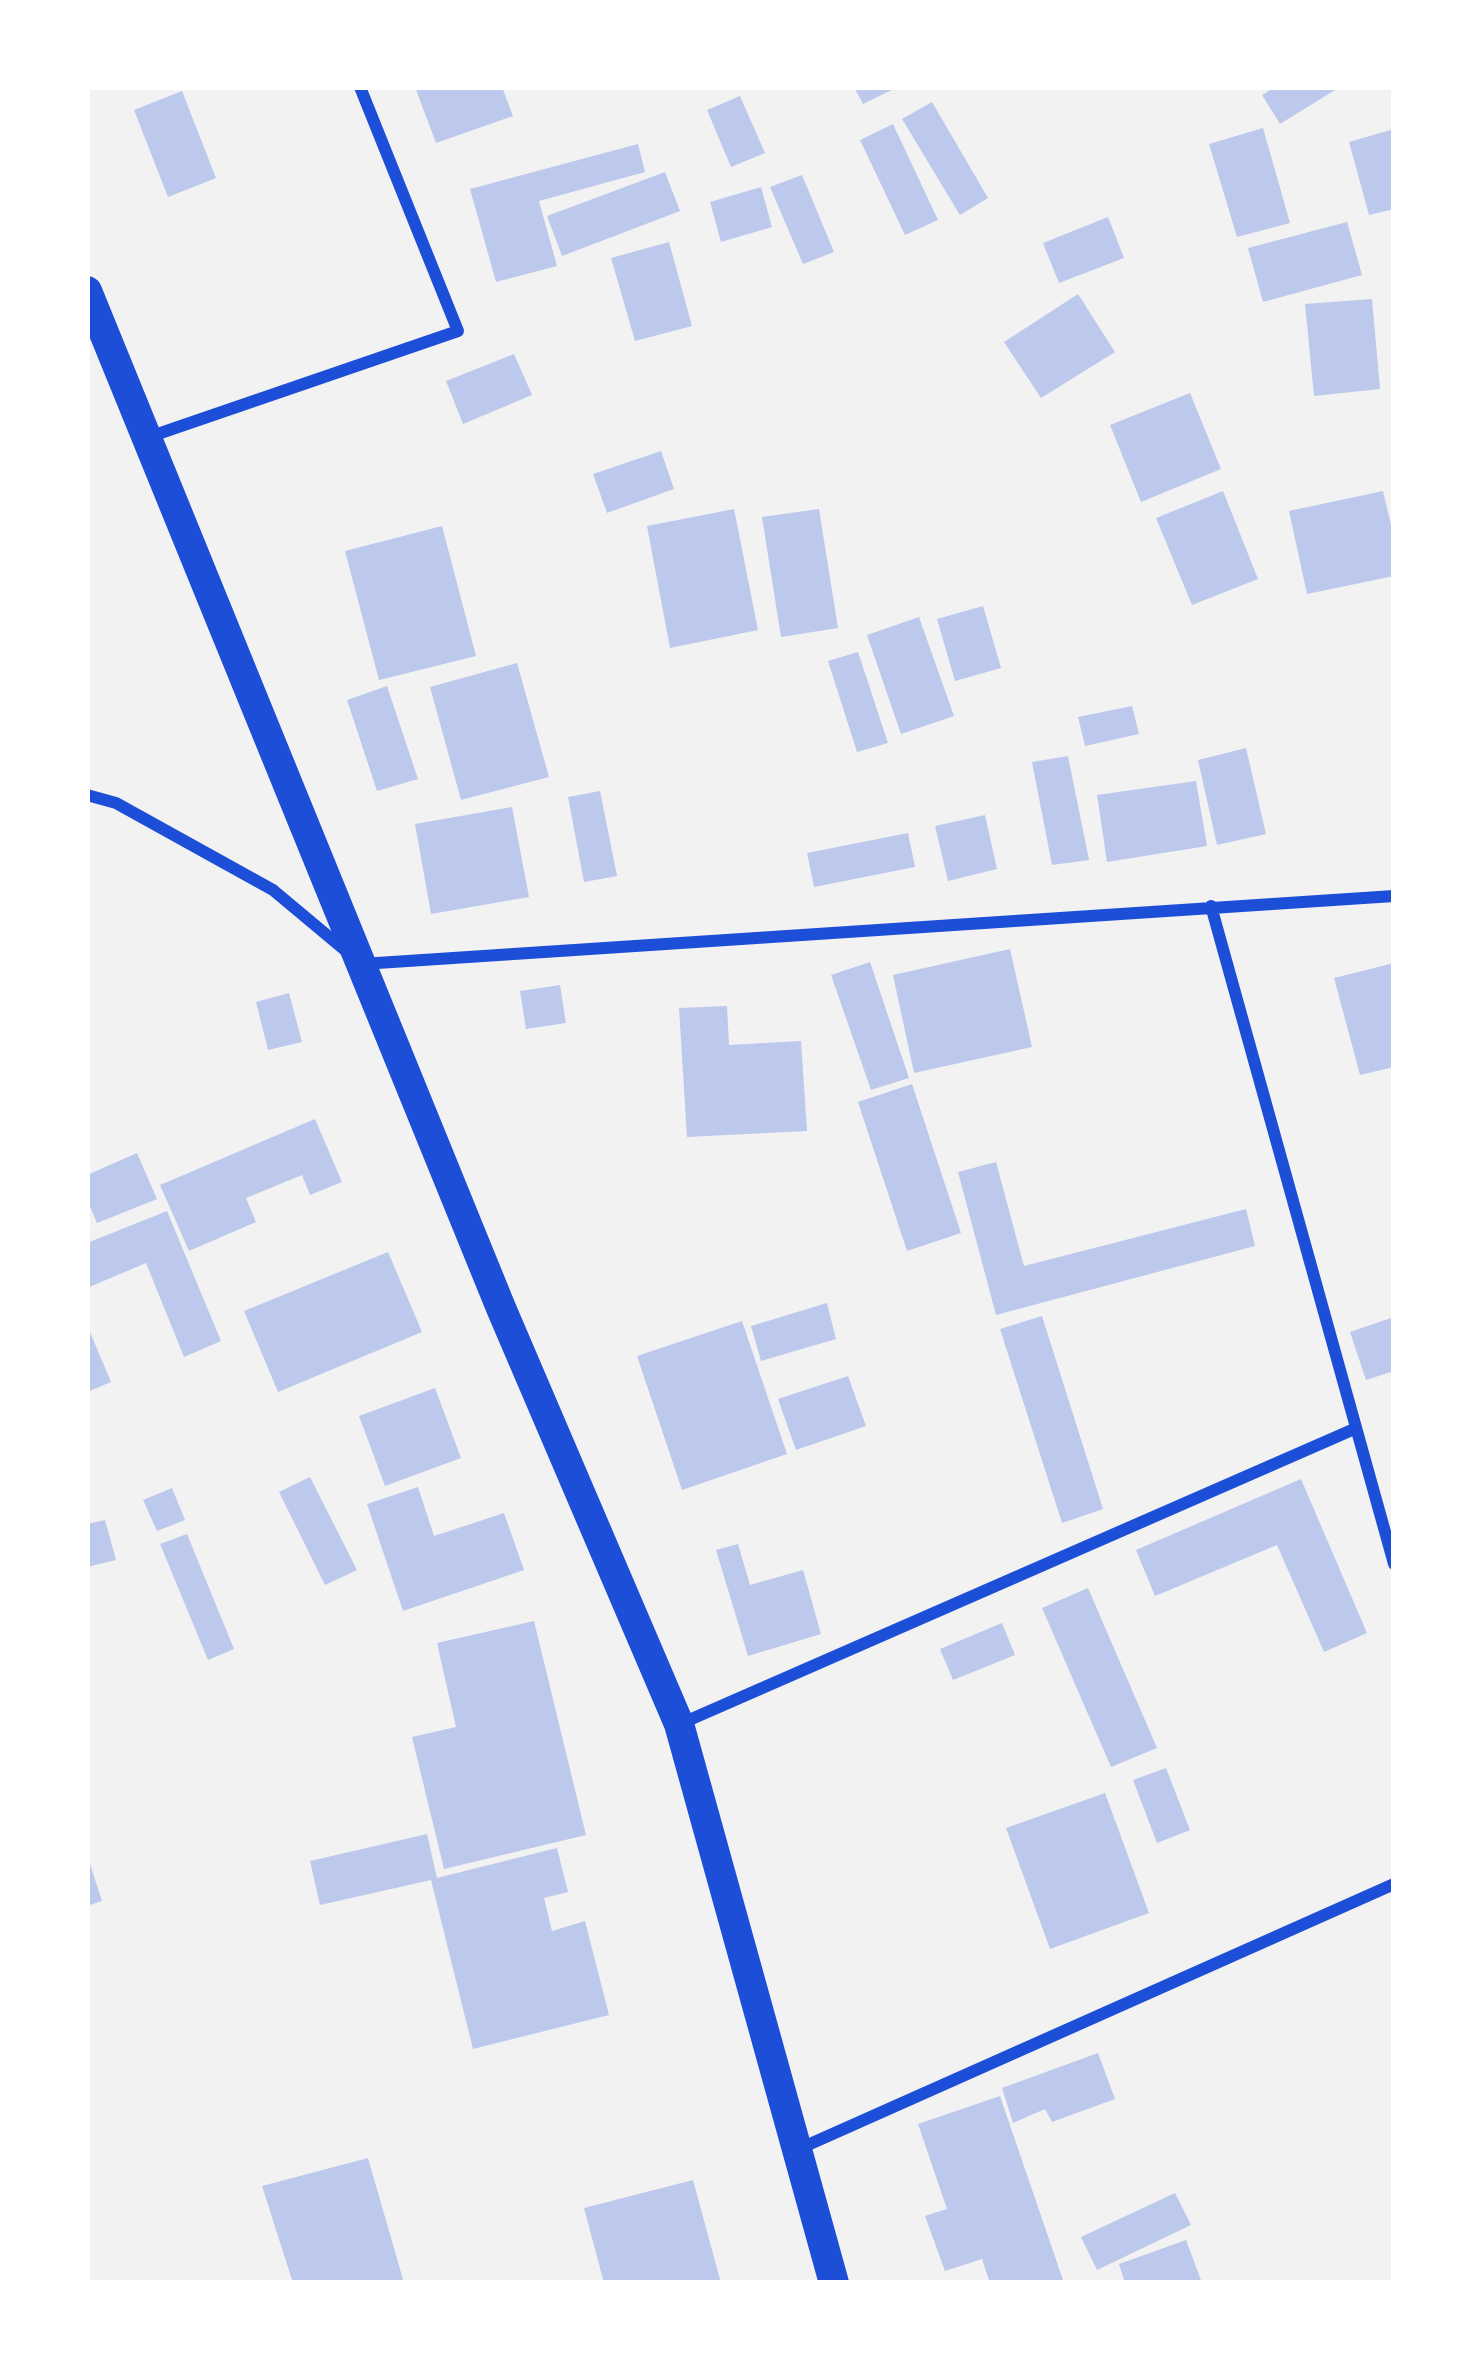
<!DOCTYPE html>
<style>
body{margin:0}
#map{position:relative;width:1481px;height:2370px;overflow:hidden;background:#f2f2f2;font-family:"Libre Baskerville",serif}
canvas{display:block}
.frame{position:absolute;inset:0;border:90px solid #fff;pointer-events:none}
</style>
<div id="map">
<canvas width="1481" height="2370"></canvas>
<div class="frame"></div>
</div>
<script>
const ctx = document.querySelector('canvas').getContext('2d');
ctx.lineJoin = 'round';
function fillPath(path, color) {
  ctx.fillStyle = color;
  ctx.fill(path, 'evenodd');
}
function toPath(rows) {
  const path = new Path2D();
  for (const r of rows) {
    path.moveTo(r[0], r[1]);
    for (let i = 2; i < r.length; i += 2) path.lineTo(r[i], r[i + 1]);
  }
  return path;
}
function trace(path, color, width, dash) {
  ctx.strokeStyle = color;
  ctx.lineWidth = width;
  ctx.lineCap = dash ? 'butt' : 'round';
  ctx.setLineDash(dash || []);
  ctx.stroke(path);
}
const building = toPath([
 [415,87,502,87,513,116,436,143],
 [854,87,898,87,863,104],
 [1275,87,1340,87,1280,124,1262,95],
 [182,91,216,178,168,197,134,110],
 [740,96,765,153,731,167,707,110],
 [932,102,988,198,960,215,902,119],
 [893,124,938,220,905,235,860,140],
 [1263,128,1290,223,1237,237,1209,144],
 [1394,129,1394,209,1369,215,1349,142],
 [638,144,645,172,539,201,557,266,496,282,470,189],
 [665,172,680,211,562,256,547,216],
 [802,175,834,252,803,264,770,187],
 [761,187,772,227,721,242,710,202],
 [1108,217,1124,258,1059,283,1043,243],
 [1347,222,1362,275,1263,302,1248,248],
 [669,242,692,326,635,341,611,258],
 [1078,294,1115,352,1041,398,1004,342],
 [1372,299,1380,389,1314,396,1305,304],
 [514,354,532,395,463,424,446,381],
 [1190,393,1221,469,1141,502,1110,425],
 [661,451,674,489,607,513,593,474],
 [1223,491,1258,579,1192,605,1156,518],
 [1383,491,1394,538,1394,576,1307,594,1289,511],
 [734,509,758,630,670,648,647,526],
 [819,509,838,628,781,637,762,517],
 [442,526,476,656,379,680,345,551],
 [983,606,1001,668,955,681,937,619],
 [919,617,954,716,901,734,867,635],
 [858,652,888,743,857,752,828,661],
 [517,663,549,777,461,800,430,687],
 [387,686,418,779,377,791,347,700],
 [1132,706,1139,734,1085,746,1078,717],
 [1246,748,1266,834,1217,845,1198,760],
 [1068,756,1089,860,1052,865,1032,762],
 [1196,781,1207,846,1107,862,1097,795],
 [600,791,617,876,584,882,568,797],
 [512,807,529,897,431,914,415,824],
 [985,815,997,869,948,881,935,826],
 [908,833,915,867,814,887,807,853],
 [1010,949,1032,1047,914,1073,893,975],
 [870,962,909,1078,871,1090,831,975],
 [1394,963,1394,1067,1360,1075,1334,978],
 [560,985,566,1023,526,1029,520,991],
 [289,993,302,1042,268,1050,256,1002],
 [727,1006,729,1045,801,1041,807,1131,687,1137,679,1008],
 [912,1084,961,1233,907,1251,858,1102],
 [315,1119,342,1182,310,1195,302,1175,246,1198,256,1222,189,1251,160,1185],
 [137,1153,157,1199,97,1223,87,1199,87,1175],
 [996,1162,1024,1266,1246,1209,1255,1246,996,1315,958,1172],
 [167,1211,221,1341,184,1357,146,1263,87,1288,87,1243],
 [388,1252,422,1332,278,1392,244,1311],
 [827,1303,836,1339,761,1361,751,1326],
 [1042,1316,1103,1509,1062,1523,1000,1329],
 [1394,1317,1394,1371,1366,1380,1350,1332],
 [742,1321,787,1454,682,1490,637,1356],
 [87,1325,111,1382,87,1392],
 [848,1376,866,1426,796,1450,778,1399],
 [435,1388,461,1458,385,1486,359,1416],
 [310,1477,357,1570,325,1585,279,1492],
 [1301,1479,1367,1633,1324,1652,1277,1545,1155,1596,1136,1550],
 [418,1487,434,1536,504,1513,524,1570,403,1611,367,1504],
 [172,1488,185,1520,157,1531,143,1500],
 [105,1520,116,1560,87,1567,87,1524],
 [187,1534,234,1649,208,1660,160,1544],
 [738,1544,750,1585,803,1570,821,1634,748,1656,716,1550],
 [1088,1588,1157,1748,1111,1767,1042,1608],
 [534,1621,586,1835,444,1869,412,1737,456,1727,437,1643],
 [1002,1623,1015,1655,953,1680,940,1649],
 [1166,1768,1190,1830,1157,1843,1133,1780],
 [1105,1793,1149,1913,1050,1949,1006,1828],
 [427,1834,437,1878,557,1848,568,1892,544,1898,552,1931,585,1921,609,2015,473,2049,431,1880,320,1905,310,1861],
 [88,1858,102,1901,87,1906,87,1859],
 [1098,2053,1115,2099,1052,2122,1045,2109,1013,2123,1002,2088],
 [1000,2096,1064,2283,990,2283,982,2259,945,2271,925,2216,947,2209,918,2124],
 [368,2158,404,2283,293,2283,262,2186],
 [693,2180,721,2283,604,2283,584,2208],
 [1175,2193,1191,2225,1097,2270,1081,2237],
 [1186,2240,1202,2283,1125,2283,1119,2264]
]);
const minor = toPath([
 [146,438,458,331,360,87],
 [87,795,116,803,273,890,346,951],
 [1211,906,1394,1564],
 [362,964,1394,896],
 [680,1724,1352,1430],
 [801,2148,1394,1884]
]);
const primary = toPath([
 [87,291,501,1308,679,1724,834,2283]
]);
fillPath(building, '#bdc9ec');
trace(minor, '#1d4ed8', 12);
trace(primary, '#1d4ed8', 30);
</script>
